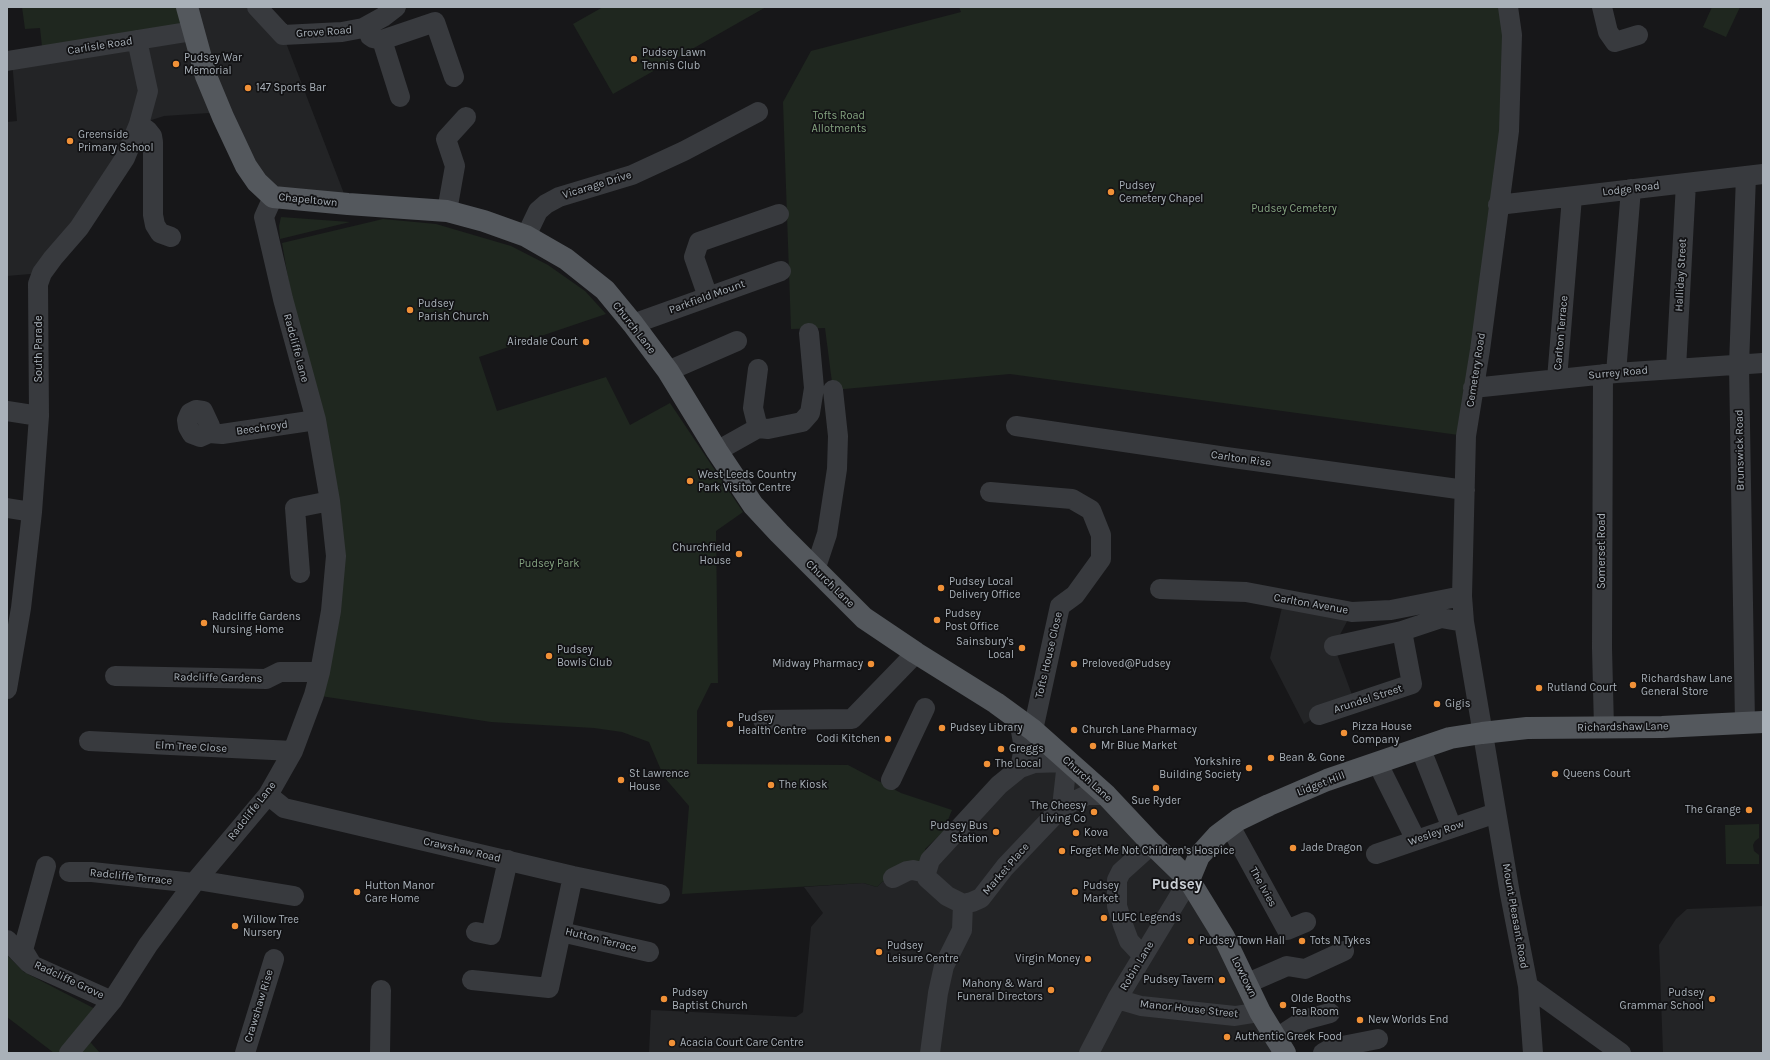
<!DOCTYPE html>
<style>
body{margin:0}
#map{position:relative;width:1770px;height:1060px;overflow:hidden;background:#171719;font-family:Karla,sans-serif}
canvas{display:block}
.frame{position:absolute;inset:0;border:8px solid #a9b1b9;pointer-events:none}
</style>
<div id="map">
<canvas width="1770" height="1060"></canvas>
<div class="frame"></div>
</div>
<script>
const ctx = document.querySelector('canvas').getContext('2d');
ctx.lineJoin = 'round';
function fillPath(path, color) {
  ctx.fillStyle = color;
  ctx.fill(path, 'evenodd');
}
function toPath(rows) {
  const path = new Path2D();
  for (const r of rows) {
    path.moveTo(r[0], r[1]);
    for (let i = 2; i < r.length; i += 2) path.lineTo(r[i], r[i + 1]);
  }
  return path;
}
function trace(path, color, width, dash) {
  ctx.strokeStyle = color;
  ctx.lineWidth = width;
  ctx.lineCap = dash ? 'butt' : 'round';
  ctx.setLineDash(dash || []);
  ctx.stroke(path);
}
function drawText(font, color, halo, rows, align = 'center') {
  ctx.font = font + ' Karla,sans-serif';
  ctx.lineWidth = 3.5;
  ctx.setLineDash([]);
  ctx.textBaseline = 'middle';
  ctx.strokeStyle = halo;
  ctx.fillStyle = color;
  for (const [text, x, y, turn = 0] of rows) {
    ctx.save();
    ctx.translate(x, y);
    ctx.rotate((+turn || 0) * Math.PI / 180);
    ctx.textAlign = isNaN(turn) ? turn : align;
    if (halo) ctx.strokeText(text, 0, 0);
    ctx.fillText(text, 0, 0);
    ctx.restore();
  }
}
const built = toPath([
 [187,7,257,7,283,35,348,204,273,197,220,110,209,113,164,116,139,124,42,273,7,276,7,122,17,121,12,60],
 [1284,599,1352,612,1334,646,1355,703,1319,715,1304,724,1270,658],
 [1053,762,1189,880,1285,1053,649,1053,651,1010,796,1017,803,1012,811,927,823,913,804,887,863,883,877,887,882,882,907,871,999,785],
 [1763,906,1763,1053,1663,1053,1659,945,1676,919,1687,909]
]);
const green = toPath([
 [22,7,187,7,193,31,43,56,40,28,25,29],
 [603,7,766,7,613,94,573,24],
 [959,7,1508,7,1512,35,1466,436,1010,374,833,390,825,328,791,329,783,102,811,51,961,12],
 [1712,7,1740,7,1726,37,1703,27],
 [281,217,350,222,280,239,279,226],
 [383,219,436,224,511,246,548,265,585,291,606,314,479,357,497,411,606,377,630,425,670,403,743,512,716,531,718,683,711,683,697,711,697,764,848,765,901,793,952,810,943,832,925,849,930,860,882,882,877,887,863,883,682,894,689,806,664,777,649,742,622,732,594,728,491,722,314,695,336,556,282,243],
 [1759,824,1759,838,1755,841,1753,845,1754,851,1759,855,1759,864,1726,864,1725,825],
 [7,955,24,972,103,1013,84,1035,100,1053,54,1053,7,1017]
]);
const minor = toPath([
 [257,7,283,35,342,32,363,28,383,17,396,7],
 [1508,7,1512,35,1509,131,1480,350,1466,436,1462,596,1464,622,1510,894,1528,986,1621,1053],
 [1602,7,1608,32,1615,42,1638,35],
 [370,36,373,38,382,40,400,97],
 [382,40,435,22,454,77],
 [7,61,193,31],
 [139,124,148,131,152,136,153,142,153,215,155,225,160,233,171,237],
 [1498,205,1763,174],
 [447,211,455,166,446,139,466,117],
 [526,236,538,211,546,204,559,197,632,175,684,151,758,112],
 [708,297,694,257,699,242,779,214],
 [633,324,781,271],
 [1676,368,1686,183],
 [758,369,753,408,758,428],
 [668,371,737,341],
 [1616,373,1631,189],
 [1603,374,1602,648,1604,728],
 [1557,379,1572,197],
 [1473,388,1616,373,1763,363],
 [7,411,39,416],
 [1016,426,1226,457,1465,490],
 [758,428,768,429,802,422,810,413,814,388,809,333],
 [209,433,210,426,203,411,196,410,190,413,187,420,188,427,192,434,200,437,209,433,222,434,316,420],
 [717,451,758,428],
 [990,492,1072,499,1091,510,1101,535,1101,559,1075,595,1060,606,1033,730],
 [7,508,32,512],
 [815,570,827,534,837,469,838,436,833,390],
 [300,573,295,508,330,501],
 [1160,589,1246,592,1352,612,1391,610,1462,596],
 [1334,646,1402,631,1441,618,1464,622],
 [115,676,266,679,280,672,320,672],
 [7,689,21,608,32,512,39,416,38,284,42,273,53,258,79,228,125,158,139,124,148,91,137,40],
 [1319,715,1412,684,1402,631],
 [763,720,852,719,916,653],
 [1019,720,1024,748,1020,768],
 [1745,723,1739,365,1746,176],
 [89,741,293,751],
 [1420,747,1452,828],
 [1378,764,1416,840],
 [891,780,925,708],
 [268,795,284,808,573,876,660,894],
 [1062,807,1067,762,1034,763,1020,768,999,785,930,860,926,873,927,878,947,896,963,904,972,902,981,898,1005,867,1062,807,1087,795,1106,795],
 [1230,826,1287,930,1306,922],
 [1376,854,1496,813],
 [46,866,23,950,32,965,112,1001],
 [69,872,92,872,194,883],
 [573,876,561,932,649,952],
 [893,878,907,871,913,870,926,873],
 [197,880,294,896],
 [476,932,491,935,508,860],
 [7,940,29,963],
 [1143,956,1129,941,1123,925,1117,906,1117,880,1121,872,1152,844],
 [472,980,549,988,561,932],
 [1248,983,1287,966,1305,969,1344,951],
 [1528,986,1533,1053],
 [1117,999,1141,1006,1235,1016,1260,1012],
 [1275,1039,1304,1020,1330,1013],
 [69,1053,112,1001,148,945,194,883,268,795,293,751,314,695,320,672,331,611,336,556,330,501,316,420,283,299,264,217,273,197],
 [245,1053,274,959],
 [380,1053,381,990],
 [930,1053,938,993,944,966,962,930,963,904],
 [1089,1053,1117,999,1189,880],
 [1323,1053,1332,1048,1378,1039]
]);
const major = toPath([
 [187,7,206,76,223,117,246,166,257,182,273,197,348,204,447,211,484,221,526,236,566,259,605,290,633,324,668,371,717,451,753,505,779,533,864,618,916,653,996,703,1033,730,1106,795,1152,844,1189,880,1224,937,1260,1012,1285,1053],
 [1189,880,1199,856,1218,835,1238,820,1269,805,1327,780,1450,738,1482,733,1527,728,1662,727,1763,722]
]);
const markers = [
 [634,59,4,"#f19137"],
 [176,64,4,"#f19137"],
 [248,88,4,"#f19137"],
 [70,141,4,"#f19137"],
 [1111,192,4,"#f19137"],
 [410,310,4,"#f19137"],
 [586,342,4,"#f19137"],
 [690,481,4,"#f19137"],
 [739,554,4,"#f19137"],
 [941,588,4,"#f19137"],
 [937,620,4,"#f19137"],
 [204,623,4,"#f19137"],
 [1022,648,4,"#f19137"],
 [549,656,4,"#f19137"],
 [871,664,4,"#f19137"],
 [1074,664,4,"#f19137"],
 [1633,685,4,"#f19137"],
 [1539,688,4,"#f19137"],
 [1437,704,4,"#f19137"],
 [730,724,4,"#f19137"],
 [942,728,4,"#f19137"],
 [1074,730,4,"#f19137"],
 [1344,733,4,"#f19137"],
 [888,739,4,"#f19137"],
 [1093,746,4,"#f19137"],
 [1001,749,4,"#f19137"],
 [1271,758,4,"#f19137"],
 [987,764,4,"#f19137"],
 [1249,768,4,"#f19137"],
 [1555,774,4,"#f19137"],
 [621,780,4,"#f19137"],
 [771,785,4,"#f19137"],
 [1156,788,4,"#f19137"],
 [1749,810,4,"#f19137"],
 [1094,812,4,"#f19137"],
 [996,832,4,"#f19137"],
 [1076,833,4,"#f19137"],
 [1293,848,4,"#f19137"],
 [1062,851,4,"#f19137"],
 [357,892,4,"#f19137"],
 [1075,892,4,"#f19137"],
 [1104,918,4,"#f19137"],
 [235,926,4,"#f19137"],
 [1191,941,4,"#f19137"],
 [1302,941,4,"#f19137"],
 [879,952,4,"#f19137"],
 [1088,959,4,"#f19137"],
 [1222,980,4,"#f19137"],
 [1051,990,4,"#f19137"],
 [664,999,4,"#f19137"],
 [1712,999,4,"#f19137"],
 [1283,1005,4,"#f19137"],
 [1360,1020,4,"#f19137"],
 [1227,1037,4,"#f19137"],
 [672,1043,4,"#f19137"]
];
const streetNames = [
 ["Grove Road",324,32,-4],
 ["Carlisle Road",100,46,-9],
 ["Vicarage Drive",597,185,-17],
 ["Lodge Road",1631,189,-7],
 ["Chapeltown",308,200,6],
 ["Halliday Street",1681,275,-87],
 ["Parkfield Mount",707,297,-20],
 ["Church Lane",634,328,52],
 ["Carlton Terrace",1561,333,-85],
 ["Radcliffe Lane",296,348,75],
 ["South Parade",39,349,-90],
 ["Cemetery Road",1476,370,-81],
 ["Surrey Road",1618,373,-5],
 ["Beechroyd",262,428,-8],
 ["Brunswick Road",1740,450,-91],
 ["Carlton Rise",1241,459,8],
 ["Somerset Road",1602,551,-90],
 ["Church Lane",830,584,44],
 ["Carlton Avenue",1311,604,10],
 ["Tofts House Close",1049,655,-77],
 ["Radcliffe Gardens",218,678,1],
 ["Arundel Street",1368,699,-18],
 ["Richardshaw Lane",1623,727,-1],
 ["Elm Tree Close",191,747,3],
 ["Church Lane",1087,779,42],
 ["Lidget Hill",1321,784,-21],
 ["Radcliffe Lane",252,811,-52],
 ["Wesley Row",1436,833,-19],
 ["Crawshaw Road",462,850,13],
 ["Market Place",1006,869,-49],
 ["Radcliffe Terrace",131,877,6],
 ["The Ivies",1263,887,61],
 ["Mount Pleasant Road",1515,916,80],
 ["Hutton Terrace",601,940,14],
 ["Robin Lane",1137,966,-59],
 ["Lowtown",1244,977,64],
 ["Radcliffe Grove",69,980,25],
 ["Crawshaw Rise",259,1006,-73],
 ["Manor House Street",1189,1009,6]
];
const poiNames = [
 ["Pudsey Lawn",642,53],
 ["Tennis Club",642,66],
 ["Pudsey War",184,58],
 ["Memorial",184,71],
 ["147 Sports Bar",256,88],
 ["Greenside",78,135],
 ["Primary School",78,148],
 ["Pudsey",1119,186],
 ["Cemetery Chapel",1119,199],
 ["Pudsey",418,304],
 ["Parish Church",418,317],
 ["Airedale Court",578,342,"right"],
 ["West Leeds Country",698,475],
 ["Park Visitor Centre",698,488],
 ["Churchfield",731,548,"right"],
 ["House",731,561,"right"],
 ["Pudsey Local",949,582],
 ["Delivery Office",949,595],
 ["Pudsey",945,614],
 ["Post Office",945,627],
 ["Radcliffe Gardens",212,617],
 ["Nursing Home",212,630],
 ["Sainsbury's",1014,642,"right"],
 ["Local",1014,655,"right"],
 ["Pudsey",557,650],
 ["Bowls Club",557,663],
 ["Midway Pharmacy",863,664,"right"],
 ["Preloved@Pudsey",1082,664],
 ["Richardshaw Lane",1641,679],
 ["General Store",1641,692],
 ["Rutland Court",1547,688],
 ["Gigis",1445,704],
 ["Pudsey",738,718],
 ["Health Centre",738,731],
 ["Pizza House",1352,727],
 ["Company",1352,740],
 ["Pudsey Library",950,728],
 ["Church Lane Pharmacy",1082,730],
 ["Codi Kitchen",880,739,"right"],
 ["Mr Blue Market",1101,746],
 ["Greggs",1009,749],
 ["Bean & Gone",1279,758],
 ["Yorkshire",1241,762,"right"],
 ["Building Society",1241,775,"right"],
 ["The Local",995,764],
 ["St Lawrence",629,774],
 ["House",629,787],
 ["Queens Court",1563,774],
 ["The Kiosk",779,785],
 ["Sue Ryder",1156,801,"center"],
 ["The Cheesy",1086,806,"right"],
 ["Living Co",1086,819,"right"],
 ["The Grange",1741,810,"right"],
 ["Pudsey Bus",988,826,"right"],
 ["Station",988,839,"right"],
 ["Kova",1084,833],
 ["Jade Dragon",1301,848],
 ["Forget Me Not Children's Hospice",1070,851],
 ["Hutton Manor",365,886],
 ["Care Home",365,899],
 ["Pudsey",1083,886],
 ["Market",1083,899],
 ["LUFC Legends",1112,918],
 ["Willow Tree",243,920],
 ["Nursery",243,933],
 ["Pudsey Town Hall",1199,941],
 ["Tots N Tykes",1310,941],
 ["Pudsey",887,946],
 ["Leisure Centre",887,959],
 ["Virgin Money",1080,959,"right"],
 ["Pudsey Tavern",1214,980,"right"],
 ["Mahony & Ward",1043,984,"right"],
 ["Funeral Directors",1043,997,"right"],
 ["Pudsey",672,993],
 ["Baptist Church",672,1006],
 ["Pudsey",1704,993,"right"],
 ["Grammar School",1704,1006,"right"],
 ["Olde Booths",1291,999],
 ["Tea Room",1291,1012],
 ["New Worlds End",1368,1020],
 ["Authentic Greek Food",1235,1037],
 ["Acacia Court Care Centre",680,1043]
];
const parkNames = [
 ["Tofts Road",839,116],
 ["Allotments",839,129],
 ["Pudsey Cemetery",1294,209],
 ["Pudsey Park",549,564]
];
const districtNames = [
 ["Pudsey",1177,885]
];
fillPath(built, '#232426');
fillPath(green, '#1f271f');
trace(minor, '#383a3e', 20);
trace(major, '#54585d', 22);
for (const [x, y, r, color] of markers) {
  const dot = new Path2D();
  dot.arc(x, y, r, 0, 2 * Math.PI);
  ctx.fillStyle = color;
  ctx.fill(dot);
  trace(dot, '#121214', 1.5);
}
drawText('11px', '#a9b1b9', '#121214', streetNames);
drawText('11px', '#a9b1b9', '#121214', poiNames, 'left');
drawText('11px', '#85a481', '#121214', parkNames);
drawText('bold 15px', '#cacfd5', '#121214', districtNames);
</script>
